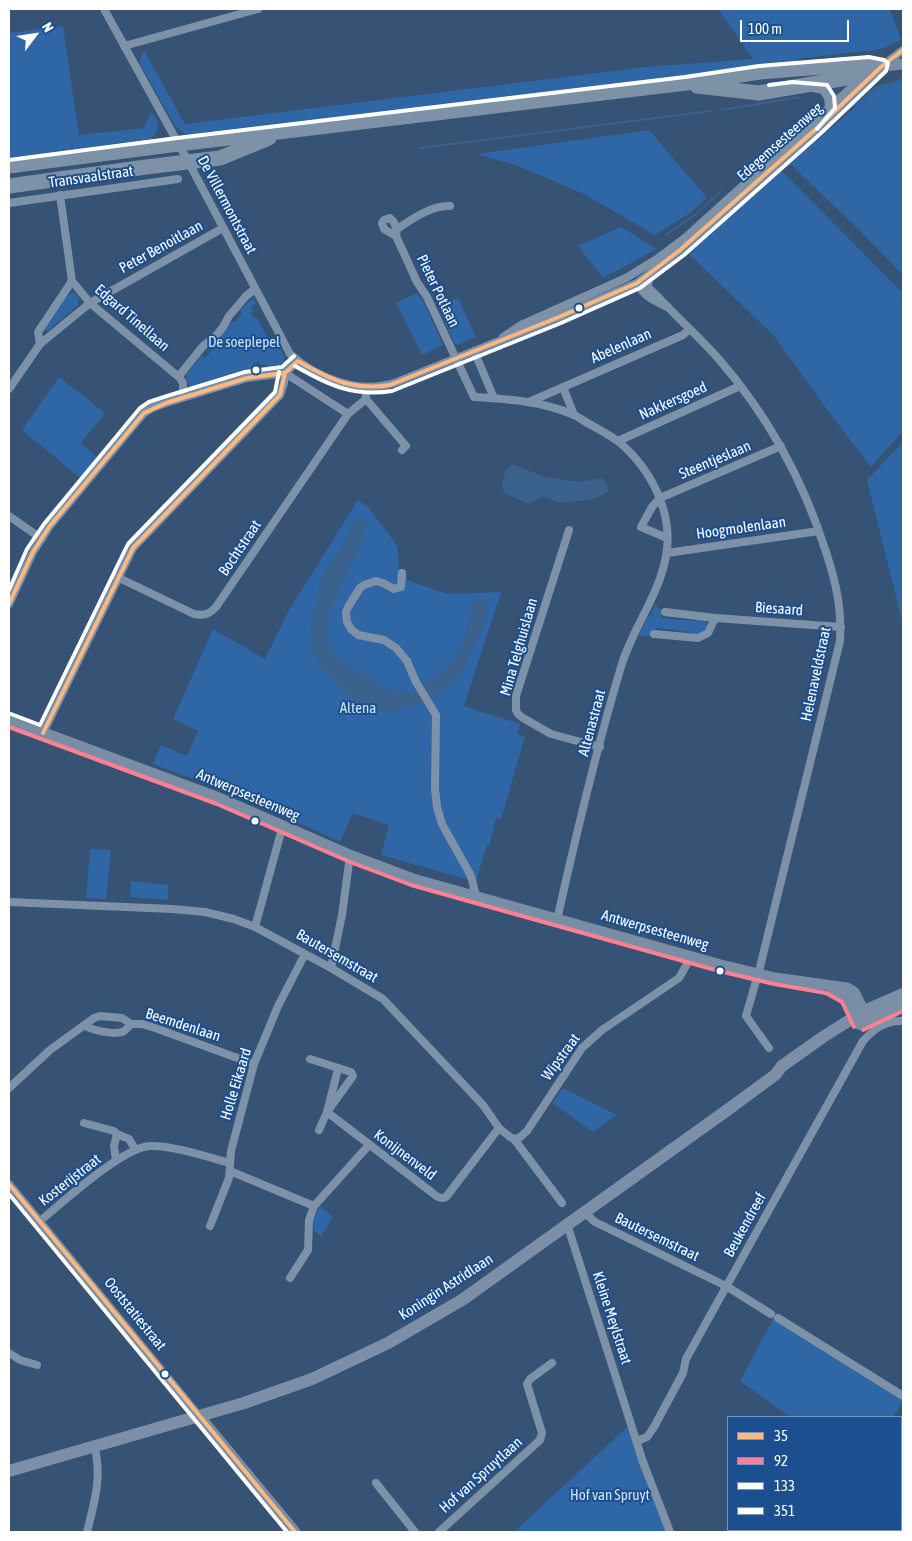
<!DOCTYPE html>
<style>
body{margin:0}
#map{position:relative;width:912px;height:1541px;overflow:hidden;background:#365274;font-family:"Asap Condensed",sans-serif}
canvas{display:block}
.frame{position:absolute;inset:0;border:10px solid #fff;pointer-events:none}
.legend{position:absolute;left:727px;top:1416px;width:175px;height:115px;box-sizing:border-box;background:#1b4f8f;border:1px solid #7695bc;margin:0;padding:6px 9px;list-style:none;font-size:15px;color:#fff}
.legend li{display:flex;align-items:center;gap:10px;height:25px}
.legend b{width:25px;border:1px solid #7695bc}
.north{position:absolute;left:10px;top:10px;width:50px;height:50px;-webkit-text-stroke:4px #1b4f8f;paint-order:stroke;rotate:59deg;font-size:14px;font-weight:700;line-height:20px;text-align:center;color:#fff}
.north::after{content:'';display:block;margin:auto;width:18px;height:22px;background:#fff;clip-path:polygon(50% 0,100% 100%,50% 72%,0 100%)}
.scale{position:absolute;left:740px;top:20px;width:109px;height:22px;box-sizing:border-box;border:2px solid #fff;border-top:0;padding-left:6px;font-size:15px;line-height:18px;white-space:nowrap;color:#fff;-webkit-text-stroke:4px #1b4f8f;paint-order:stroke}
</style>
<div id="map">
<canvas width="912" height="1541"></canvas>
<div class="frame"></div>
<ul class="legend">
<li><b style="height:6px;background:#ffb880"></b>35</li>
<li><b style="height:6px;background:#ff8090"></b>92</li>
<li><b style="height:6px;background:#fff"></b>133</li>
<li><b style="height:6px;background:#fff"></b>351</li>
</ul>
<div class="north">N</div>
<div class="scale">100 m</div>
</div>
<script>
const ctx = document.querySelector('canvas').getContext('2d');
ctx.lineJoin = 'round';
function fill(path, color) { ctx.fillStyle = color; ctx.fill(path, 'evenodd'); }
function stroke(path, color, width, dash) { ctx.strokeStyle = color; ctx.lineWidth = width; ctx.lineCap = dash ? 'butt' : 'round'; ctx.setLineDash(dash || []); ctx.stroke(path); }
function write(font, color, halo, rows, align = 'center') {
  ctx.font = font + ' "Asap Condensed",sans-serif'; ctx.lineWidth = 4; ctx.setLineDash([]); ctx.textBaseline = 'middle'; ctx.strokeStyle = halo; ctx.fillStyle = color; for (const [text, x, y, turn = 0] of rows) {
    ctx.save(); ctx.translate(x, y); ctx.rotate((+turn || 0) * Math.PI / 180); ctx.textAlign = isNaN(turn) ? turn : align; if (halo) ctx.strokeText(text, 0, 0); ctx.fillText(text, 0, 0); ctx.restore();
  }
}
const green = new Path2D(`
 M718,9H890L901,40L882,49L796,59L798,63L697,73L685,77L187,136L175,126L139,62L144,50L185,124L645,67L753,59Z
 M63,26L79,135L144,128L151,112C161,120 160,131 151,139L9,158V33Z
 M903,81V275L852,223L790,164L876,89L887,85Z
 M649,130L707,198L690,213L655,235L582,193L516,165L477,154Z
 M781,170L903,293V431L871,467L831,415L774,336L689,254Z
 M621,227L657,249L603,278L578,246Z
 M73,292L79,297L78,305L49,330H44L66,297Z
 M417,293L423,301L443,345L422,355L396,303Z
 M253,298L256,304L251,307L253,311L251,313L254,318L256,317L272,345L277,343L285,357L283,363L268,369L266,364L260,365L259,362L253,363L254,372L244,375L242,370L198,384L199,389L194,390L190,389L186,375L202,355L205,358L213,349L211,347L233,321L235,322L242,313L240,310Z
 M458,298L476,337L458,345L454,343L438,306Z
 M59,377L105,413L81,443L100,460L83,480L22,430Z
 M903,442V625L867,480Z
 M358,500L369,508L396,544L398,550L399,570H406L407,580L447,594L501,592L464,706L520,724L517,734L525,736L501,819L496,818L489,846L487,845L476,882L381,855L389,825L353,813L340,842L240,796L153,764L161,745L187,756L198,731L173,719L213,629L265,659L289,610Z
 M655,604L662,611L661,616L663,618L696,621L699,618L706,620L707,626L701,634L693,635L690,632L657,628L654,631L653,637L639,635L649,615H651Z
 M90,849L111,850L106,899L86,898Z
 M131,881L168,885V900L130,897Z
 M563,1088L617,1115L593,1132L552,1103Z
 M320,1206L333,1217L321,1236L314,1231L313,1220Z
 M774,1317L903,1401L893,1417H790L740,1381Z
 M627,1427L653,1500L667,1532H514Z`);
const water = new Path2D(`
 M513,464L545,477L579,482L602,478L607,485L608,491C597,501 573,502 558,502C553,501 548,498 543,497L529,504L506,494L502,488V483L506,470Z
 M361,518L367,524C364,534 361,546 356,556C343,582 326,607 328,638C329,654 344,662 357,670C371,680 391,693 409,693C417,693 421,686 428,682C437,674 449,666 456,656C466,641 468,618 474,602L479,599H484L487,604V620L461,673L454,682L428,700L399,711L379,712L362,706L350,697L322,669L311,648L310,638L315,606L324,572L346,540L351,525L355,521Z`);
const stream = new Path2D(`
 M722,110L800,97
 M420,148L711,111
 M786,163L847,108L857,104L875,88L903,79
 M666,235L696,214L721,191
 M687,253L778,170
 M545,319L618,287`);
const street = new Path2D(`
 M104,9L189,163L290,354C318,379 360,395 397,382L559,317L637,283L680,250L816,129L882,66L903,50
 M124,46L258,9
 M813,88L823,90L828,98L829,106
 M60,195L72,281L90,303L180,378L183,383V397
 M9,203L178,179
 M450,206C432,205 412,219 397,229L396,236L417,282L427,297L474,397C508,399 542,401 574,415C580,418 587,423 593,426C602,431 611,436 619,442C651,469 674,513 666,556C659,596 632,629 621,667C596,750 576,835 557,920
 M396,236L384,229L382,223L384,220L390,218L393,221L397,229
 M649,274L648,287C652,292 657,295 661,300C679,319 699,337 717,357C767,414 803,479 826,552C836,583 842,608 840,641L760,967L746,1016L769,1048
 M637,283C644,296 652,300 665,306
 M503,337L521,325L626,278L657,259L686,237L863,77
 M40,344L38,332L72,281
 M474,351L494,398
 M285,373L348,414L366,399
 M179,376L203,346L215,337L223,327L229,316L246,296L255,289
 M563,387L574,415
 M9,389L40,344L90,303L223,228
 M366,396V399L406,446L402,450
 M529,402L683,335L690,329
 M618,441L740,386
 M9,516L42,539
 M569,530L516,696V710L518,714L523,718L551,734L600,747
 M667,538L641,527L652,507L660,498L781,446
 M667,553L819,531
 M402,573L401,587L394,589L383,583L376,581L364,585L360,588L348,607L346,612L347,622L351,629L358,635L384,640L396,648L407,661L416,682L436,715L435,789L437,807L442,824L471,876L476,896
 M117,577L194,614C205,616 209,614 216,607L348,414
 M9,604L33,552L49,527L144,413L152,408L166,403L247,378L285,373L298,361
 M665,612L715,618L841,627
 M654,634L698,638L708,633L715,618
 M43,733L133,548L280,395L284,383L285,373
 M9,902L172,909L205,912L234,919L255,927L331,968L383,999L483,1105L499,1128L510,1137L514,1139L562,1203
 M255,927L281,832
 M331,968L342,915L349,863
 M85,1026C93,1030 113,1035 122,1032C126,1031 129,1026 131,1024
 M310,1059L351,1072L353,1076L327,1112
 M9,1088L50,1050L94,1018L100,1016L122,1018L131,1024H142L155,1028L254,1064
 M327,1112L430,1191C435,1195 439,1200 446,1197L499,1128
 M84,1123L114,1131L117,1134
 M319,1130L327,1112L338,1069
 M514,1139L519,1138L527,1131L582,1048L602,1030L679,978L687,964L688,956
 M116,1160L114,1146L117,1134L129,1139L135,1149
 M230,1171L314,1206L369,1145
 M9,1184L200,1417
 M584,1212L595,1222L726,1286L771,1314
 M40,1221C63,1202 123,1147 150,1146C171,1145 208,1157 230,1163
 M567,1224L643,1462L670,1532
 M210,1226L229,1178L231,1151L254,1064L278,1006L305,954
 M290,1278L308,1250L309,1220L314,1206
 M778,1318L903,1396
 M9,1353L20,1360L37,1365
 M637,1441L647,1437L654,1427L683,1373L686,1359L721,1296L863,1041C874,1029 885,1020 903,1021
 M376,1483L415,1532
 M87,1532C94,1504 103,1475 94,1446
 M439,1532L540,1440L542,1433L527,1384L530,1379L552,1363`);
const secondary = new Path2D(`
 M882,66L903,64
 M9,720L219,798L352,856L413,879L721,965L775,978L847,988L854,992L867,1018
 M832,989L847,997L860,1023
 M200,1417L295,1532`);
const primary = new Path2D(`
 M860,1024L903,1004
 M9,1471L244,1403L312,1379L388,1343L462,1300L726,1111L775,1075L782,1066L823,1037L864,1011L903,994`);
const highway = new Path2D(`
 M697,86L759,93L847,78L878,68
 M9,166L178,144L686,83L760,72L869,63L882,66
 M9,186L146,167L220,158L269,138`);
const bus1 = new Path2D(`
 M298,361C329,379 353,391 390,385L559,317L637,283L680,250L816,129L882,66L903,50
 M9,604L33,552L49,527L144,413L166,403L247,378L285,373L298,361
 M43,733L133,548L280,395L285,373
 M9,1184L295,1532`);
const bus2 = new Path2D(`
 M9,727L217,804L350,862L411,885L719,971L774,984L826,993L842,1002L854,1027
 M863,1030L903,1011`);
const bus3 = new Path2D(`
 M769,85L793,82L827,85L834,96L835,108L817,129
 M9,160L177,138L685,77L759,66L869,57L884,60L888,63L886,71L820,134L684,255L640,288L561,323L392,391C353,397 328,385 295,366
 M9,590L27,549L44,524L140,408L149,402L164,397L245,372L282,367L294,356
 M11,714L40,725L128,544L275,392L279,372`);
const bus4 = new Path2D(`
 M9,1194L287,1532`);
const markers = [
 [579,308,4.5,"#fff"],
 [256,370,4.5,"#fff"],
 [255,821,4.5,"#fff"],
 [720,971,4.5,"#fff"],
 [165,1374,4.5,"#fff"]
];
const streetNames = [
 ["Edegemsesteenweg",780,142,-42],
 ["Transvaalstraat",91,177,-8],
 ["De Villermontstraat",227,205,62],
 ["Peter Benoitlaan",161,247,-29],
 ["Pieter Potlaan",438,291,64],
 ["Edgard Tinellaan",132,318,41],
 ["Abelenlaan",621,346,-24],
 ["Nakkersgoed",673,401,-24],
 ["Steentjeslaan",715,460,-23],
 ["Hoogmolenlaan",741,528,-8],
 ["Bochtstraat",240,548,-56],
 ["Biesaard",779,609,4],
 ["Mina Telghuislaan",519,647,-74],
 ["Helenaveldstraat",816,674,-78],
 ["Altenastraat",592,723,-75],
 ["Antwerpsesteenweg",248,795,23],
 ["Antwerpsesteenweg",655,930,16],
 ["Bautersemstraat",337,956,30],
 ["Beemdenlaan",183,1025,18],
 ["Wipstraat",561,1057,-54],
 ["Holle Eikaard",236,1084,-73],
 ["Konijnenveld",405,1155,37],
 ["Kosterijstraat",70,1180,-38],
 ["Beukendreef",745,1225,-61],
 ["Bautersemstraat",657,1237,26],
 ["Koningin Astridlaan",446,1287,-33],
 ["Ooststatiestraat",135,1314,51],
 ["Kleine Meylstraat",612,1318,72],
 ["Hof van Spruytlaan",481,1475,-42]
];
const parkNames = [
 ["De soeplepel",244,342],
 ["Altena",358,708],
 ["Hof van Spruyt",610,1495]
];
fill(green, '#2f66a5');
fill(water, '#3b618d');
stroke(stream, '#3b618d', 2);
stroke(street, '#7d92a8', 8);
stroke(secondary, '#798da4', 11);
stroke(primary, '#7d8ea7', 12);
stroke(highway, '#7e92a7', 15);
stroke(bus1, '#ffb880', 4);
stroke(bus2, '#ff8090', 4);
stroke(bus3, '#fff', 4);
stroke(bus4, '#fff', 4);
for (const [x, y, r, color] of markers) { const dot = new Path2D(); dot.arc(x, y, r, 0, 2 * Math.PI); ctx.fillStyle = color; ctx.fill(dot); stroke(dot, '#1b4f8f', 2); }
write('15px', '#fff', '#1b4f8f', streetNames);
write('15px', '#cfe3fa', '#1b4f8f', parkNames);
</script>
